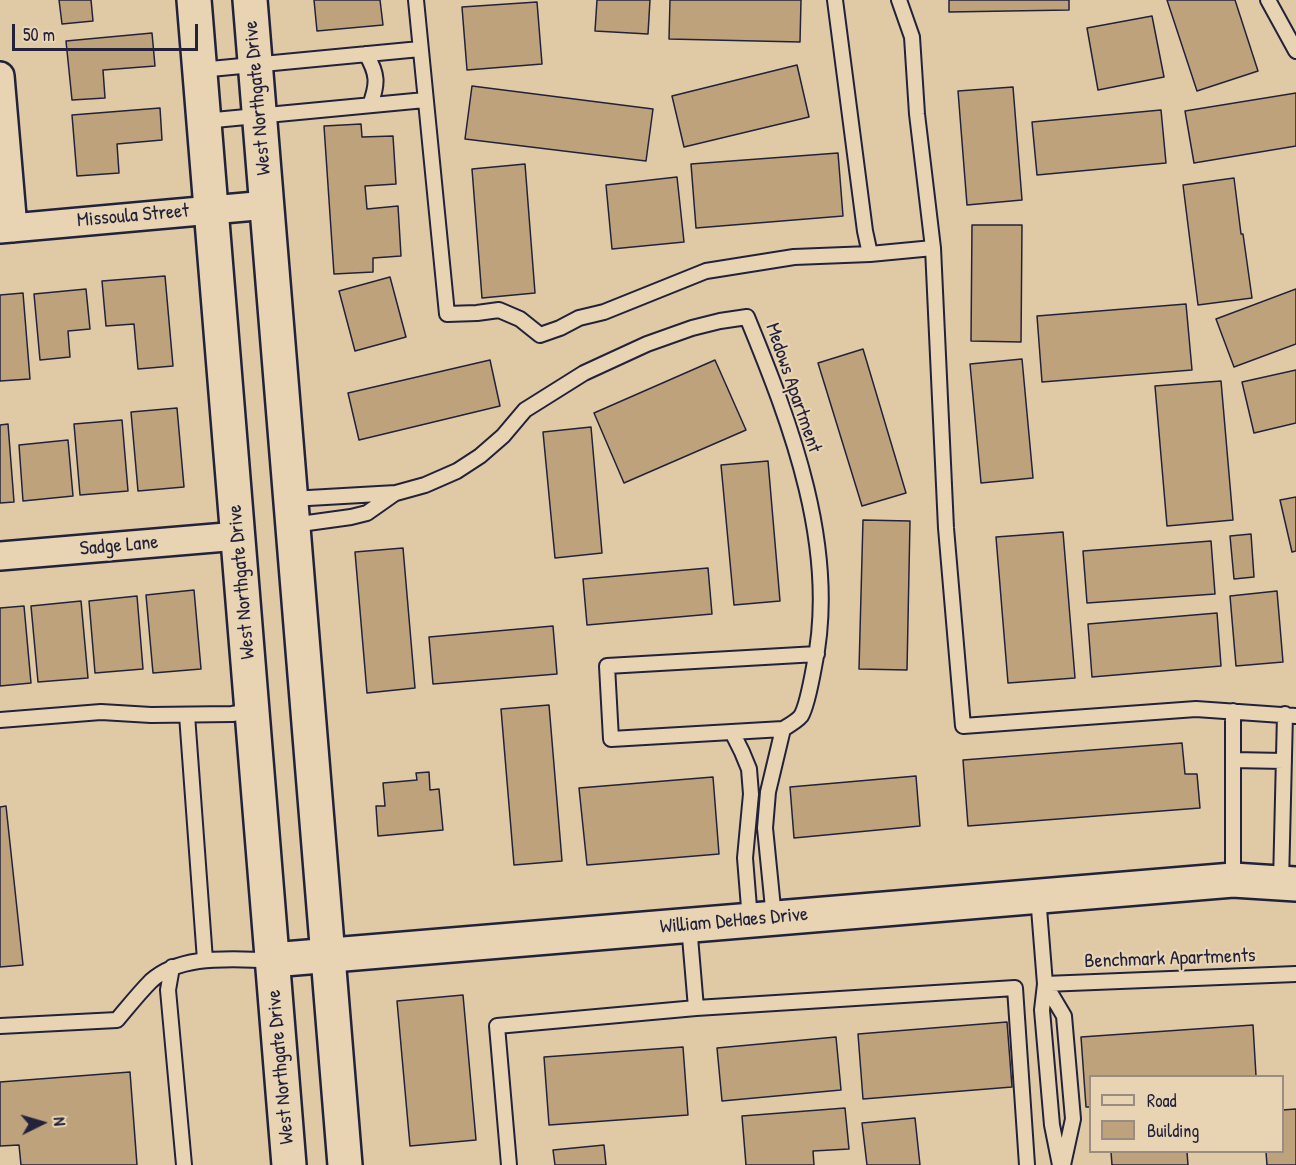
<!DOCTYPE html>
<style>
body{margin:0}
#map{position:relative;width:1296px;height:1165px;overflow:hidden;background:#e0c9a5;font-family:"Patrick Hand",sans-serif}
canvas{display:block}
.legend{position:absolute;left:1089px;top:1075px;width:195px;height:78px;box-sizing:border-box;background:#e8d4b3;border:2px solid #998d83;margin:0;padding:8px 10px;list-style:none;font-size:18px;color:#22223b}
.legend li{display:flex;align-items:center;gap:12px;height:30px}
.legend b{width:30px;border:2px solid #998d83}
.north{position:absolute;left:12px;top:1093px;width:60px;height:60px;-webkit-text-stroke:4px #e8d4b3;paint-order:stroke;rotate:85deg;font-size:16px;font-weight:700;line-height:24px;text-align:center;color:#22223b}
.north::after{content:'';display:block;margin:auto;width:21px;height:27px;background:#22223b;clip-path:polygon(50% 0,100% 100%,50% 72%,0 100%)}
.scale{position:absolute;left:12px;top:24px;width:186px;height:27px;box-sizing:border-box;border:3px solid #22223b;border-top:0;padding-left:8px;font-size:18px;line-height:21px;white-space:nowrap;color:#22223b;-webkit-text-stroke:4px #e8d4b3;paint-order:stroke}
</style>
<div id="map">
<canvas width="1296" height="1165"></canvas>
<ul class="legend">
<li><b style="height:8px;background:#e8d4b3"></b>Road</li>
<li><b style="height:16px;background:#bea27c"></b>Building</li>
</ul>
<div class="north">N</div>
<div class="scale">50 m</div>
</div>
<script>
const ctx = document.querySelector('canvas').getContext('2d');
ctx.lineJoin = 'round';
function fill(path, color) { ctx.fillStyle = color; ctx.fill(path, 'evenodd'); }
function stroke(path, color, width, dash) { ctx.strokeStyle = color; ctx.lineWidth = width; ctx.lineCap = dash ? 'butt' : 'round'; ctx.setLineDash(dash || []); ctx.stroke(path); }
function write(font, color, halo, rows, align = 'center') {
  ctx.font = font + ' "Patrick Hand",sans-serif'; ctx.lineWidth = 4.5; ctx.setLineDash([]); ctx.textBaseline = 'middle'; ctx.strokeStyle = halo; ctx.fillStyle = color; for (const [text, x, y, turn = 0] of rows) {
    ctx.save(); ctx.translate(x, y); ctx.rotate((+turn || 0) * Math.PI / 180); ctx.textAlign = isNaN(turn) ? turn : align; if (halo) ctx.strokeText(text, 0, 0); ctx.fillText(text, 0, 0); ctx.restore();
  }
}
const building = new Path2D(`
 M59,0H91L93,21L62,24Z
 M314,0H380L383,25L317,31Z
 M597,0H650L648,34L595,31Z
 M670,0H801L800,42L669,39Z
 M949,0H1069V10L949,12Z
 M1167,0H1235L1258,71L1197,91Z
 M537,2L542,64L467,70L462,7Z
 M1152,16L1164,77L1098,90L1087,28Z
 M152,33L155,66L103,70L105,98L72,100L66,41Z
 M797,65L809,117L684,147L672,96Z
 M472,86L653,109L646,161L465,139Z
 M1013,87L1022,200L967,205L958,91Z
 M1296,93V146L1194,163L1185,111Z
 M160,108L162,140L117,144L119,173L77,176L72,115Z
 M1161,110L1166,163L1037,175L1032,122Z
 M361,124L362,137L393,136L396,184L365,186L367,209L398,206L401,256L373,258V272L334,274L324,126Z
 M838,153L843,216L696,228L691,164Z
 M525,164L535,293L482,298L472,169Z
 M677,177L684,242L612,249L606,185Z
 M1234,178L1241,234H1243L1252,298L1198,305L1183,185Z
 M972,225H1022L1021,342L971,341Z
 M165,276L173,366L138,369L134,324L106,326L102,281Z
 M390,277L406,337L355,351L339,291Z
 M86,289L90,329L68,331L70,357L40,360L34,294Z
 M1296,289V344L1234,367L1216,319Z
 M23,293L30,379L0,381V295Z
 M1186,304L1192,370L1042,382L1037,316Z
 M863,349L906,493L862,506L818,363Z
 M1022,359L1033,478L981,483L970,364Z
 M490,360L500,406L359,440L348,393Z
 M715,360L746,430L624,483L594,413Z
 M1296,370V423L1254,433L1242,382Z
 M1221,381L1233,520L1167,526L1155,386Z
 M177,408L184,487L138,491L131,412Z
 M122,420L128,491L80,495L74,424Z
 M8,424L14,502L0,503V425Z
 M591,427L602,553L555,558L543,432Z
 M68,440L73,496L23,501L19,445Z
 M768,461L780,601L734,605L721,465Z
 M1296,497V551L1292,552L1280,500Z
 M863,520L910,521L907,670L859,669Z
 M1063,532L1075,678L1008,683L996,537Z
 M1251,534L1254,577L1234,579L1230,536Z
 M1211,541L1215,594L1087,603L1083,551Z
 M403,548L415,688L367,693L355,552Z
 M708,568L712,614L587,625L583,579Z
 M194,590L201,669L153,673L146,595Z
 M1277,591L1283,662L1236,666L1230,596Z
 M137,596L143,669L95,673L89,601Z
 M81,601L88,678L38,682L31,606Z
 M24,606L31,683L0,686V608Z
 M1217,613L1221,666L1092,677L1088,624Z
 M553,626L557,674L433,684L429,637Z
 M549,705L562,861L514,865L501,709Z
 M1182,743L1185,774H1197L1200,808L968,826L963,760Z
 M429,772L430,790L439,789L443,830L378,836L376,806H385L383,783L417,780L416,773Z
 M916,776L920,826L794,838L790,787Z
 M713,777L719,854L587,865L579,788Z
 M6,806L23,965L0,967V807Z
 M463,995L476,1140L410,1146L397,1001Z
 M1007,1022L1012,1087L863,1099L858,1034Z
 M1253,1025L1256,1076H1090V1107H1086L1081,1037Z
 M836,1037L841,1090L722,1101L717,1048Z
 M683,1047L688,1115L549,1125L544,1057Z
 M130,1072L137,1165H21L19,1145L0,1146V1082Z
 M845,1108L849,1149L813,1151L814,1165H746L742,1116Z
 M1296,1109V1165H1267L1266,1152H1282V1110Z
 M915,1118L920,1165H867L862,1123Z
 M604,1145L606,1165H555L553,1150Z
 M1111,1152H1187L1188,1165H1112Z`);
const service = new Path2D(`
 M416,0L447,314L477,313L499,310L520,319L540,335L560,328L579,318L604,312L706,271L794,257L870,254L865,231L835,0
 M899,0L912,37L917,114L933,248L946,528L963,726L1196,709L1296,716
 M1268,0L1296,51
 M366,54C378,74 378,84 370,105
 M200,70L420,49
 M204,121L425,100
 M870,254L933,248
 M291,499L396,493L425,485L457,471L480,456L503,436L525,410L584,373L647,344L692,328L720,321L747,317C791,424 839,549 814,667C812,678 806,708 801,716C797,721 788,726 783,729L611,739L607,666L817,654
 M293,525L351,517L367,513L394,494
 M187,715L205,960
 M0,720L101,712L151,715L232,714L252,711
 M732,732L742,752L749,769L751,794L745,858L750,920
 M1233,760L1284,761
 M1233,880V711
 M1281,883L1285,714
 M1038,896L1045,984L1042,1010L1052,1125L1060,1165
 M774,918L765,828L768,792L783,729
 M689,925L696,1008
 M172,967L168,990L184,1165
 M1045,984L1296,974
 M1045,984L1064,1016L1073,1119L1063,1165
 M0,1026L117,1020C128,1007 139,993 151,981C182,953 234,960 272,960
 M509,1165L497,1026L696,1008L1015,988L1027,1165`);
const minor = new Path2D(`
 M0,76L13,228
 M0,229L267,205
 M0,556L238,536`);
const tertiary = new Path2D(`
 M272,960L1233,880L1296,884`);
const secondary = new Path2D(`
 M194,0L289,1165
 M250,0L345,1165`);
const streetNames = [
 ["West Northgate Drive",258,98,-95],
 ["Missoula Street",133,216,-5],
 ["Medows Apartment",793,388,71],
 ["Sadge Lane",119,546,-5],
 ["West Northgate Drive",242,582,-95],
 ["William DeHaes Drive",734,921,-5],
 ["Benchmark Apartments",1170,959,-2],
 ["West Northgate Drive",281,1067,-95]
];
fill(building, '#bea27c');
stroke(building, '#22223b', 1.5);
stroke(service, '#22223b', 18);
stroke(minor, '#22223b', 32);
stroke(tertiary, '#22223b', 38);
stroke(secondary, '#22223b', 38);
stroke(service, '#e8d4b3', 14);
stroke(minor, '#e8d4b3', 27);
stroke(tertiary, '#e8d4b3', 33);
stroke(secondary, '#e8d4b3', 33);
write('20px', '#22223b', '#e8d4b3', streetNames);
</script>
